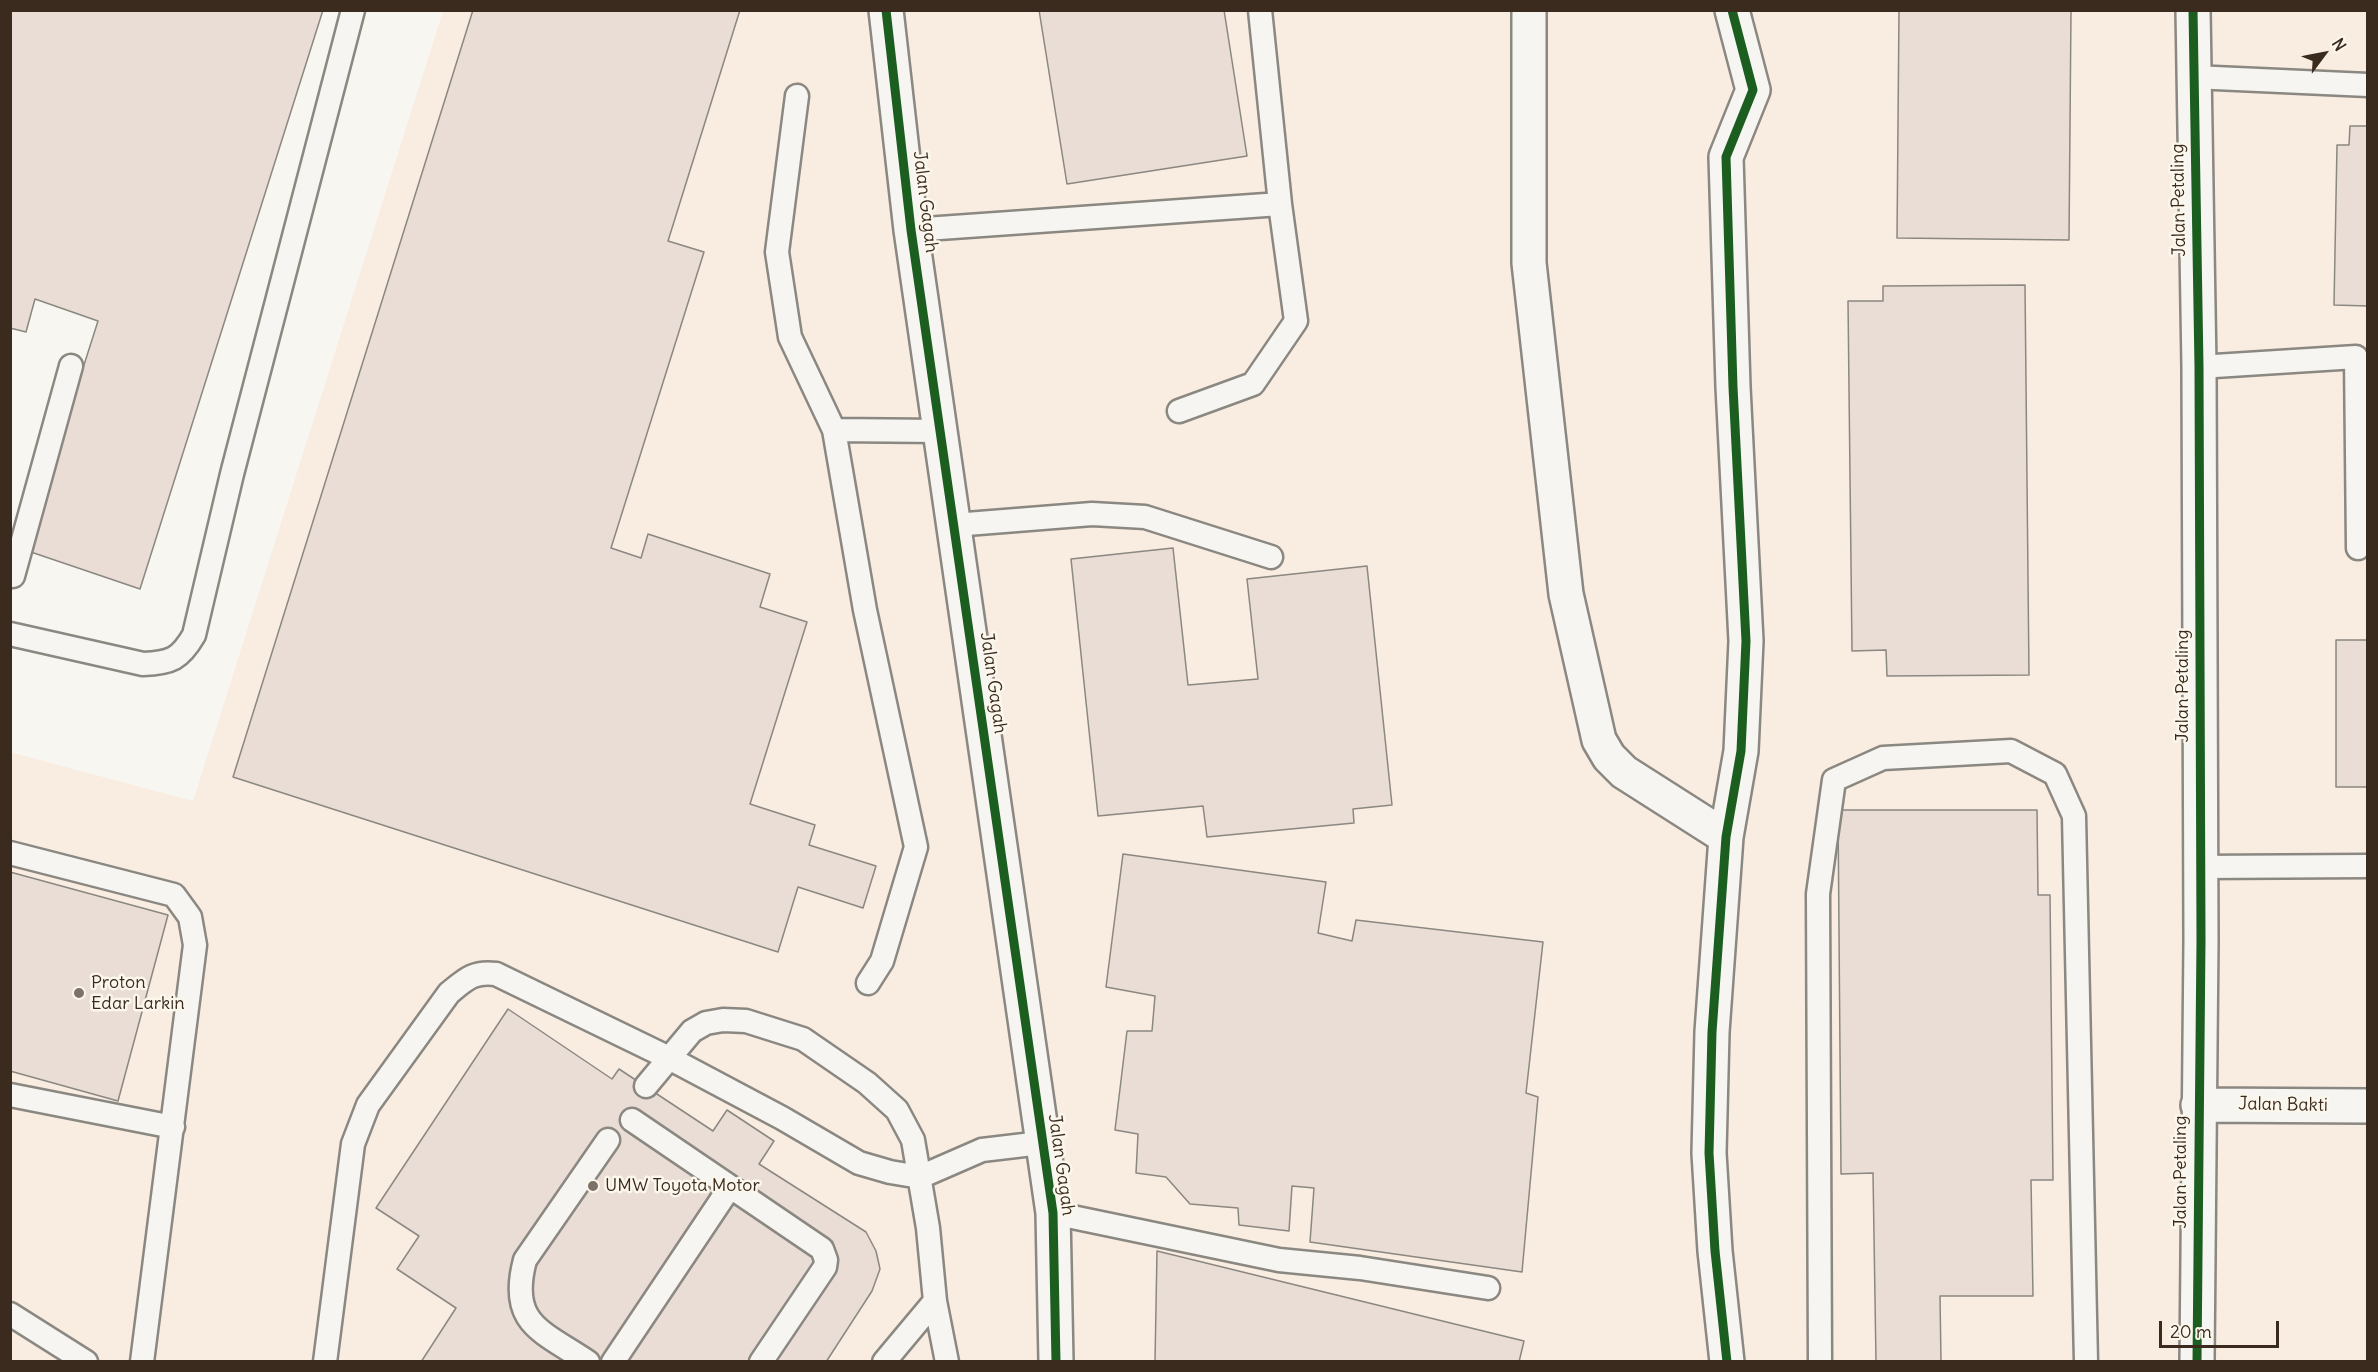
<!DOCTYPE html>
<style>
body{margin:0}
#map{position:relative;width:2378px;height:1372px;overflow:hidden;background:#f8f6f0;font-family:Delius,sans-serif}
canvas{display:block}
.frame{position:absolute;inset:0;border:12px solid #3b2a1e;pointer-events:none}
.north{position:absolute;left:2294px;top:24px;width:60px;height:60px;-webkit-text-stroke:4px #fbf7ec;paint-order:stroke;rotate:58deg;font-size:16px;font-weight:700;line-height:24px;text-align:center;color:#3b2a1e}
.north::after{content:'';display:block;margin:auto;width:21px;height:27px;background:#3b2a1e;clip-path:polygon(50% 0,100% 100%,50% 72%,0 100%)}
.scale{position:absolute;left:2159px;top:1321px;width:120px;height:27px;box-sizing:border-box;border:3px solid #3b2a1e;border-top:0;padding-left:8px;font-size:18px;line-height:21px;white-space:nowrap;color:#3b2a1e;-webkit-text-stroke:4px #fbf7ec;paint-order:stroke}
</style>
<div id="map">
<canvas width="2378" height="1372"></canvas>
<div class="frame"></div>
<div class="north">N</div>
<div class="scale">20 m</div>
</div>
<script>
const ctx = document.querySelector('canvas').getContext('2d');
ctx.lineJoin = 'round';
function fill(path, color) { ctx.fillStyle = color; ctx.fill(path, 'evenodd'); }
function stroke(path, color, width, dash) { ctx.strokeStyle = color; ctx.lineWidth = width; ctx.lineCap = dash ? 'butt' : 'round'; ctx.setLineDash(dash || []); ctx.stroke(path); }
function write(font, color, halo, rows, align = 'center') {
  ctx.font = font + ' Delius,sans-serif'; ctx.lineWidth = 5; ctx.setLineDash([]); ctx.textBaseline = 'middle'; ctx.strokeStyle = halo; ctx.fillStyle = color; for (const [text, x, y, turn = 0] of rows) {
    ctx.save(); ctx.translate(x, y); ctx.rotate((+turn || 0) * Math.PI / 180); ctx.textAlign = isNaN(turn) ? turn : align; if (halo) ctx.strokeText(text, 0, 0); ctx.fillText(text, 0, 0); ctx.restore();
  }
}
const built = new Path2D(`
 M443,11H2367V1361H11L10,752L193,801Z`);
const building = new Path2D(`
 M10,10H323L140,589L25,550L98,321L35,299L26,332L10,328Z
 M473,10H740L668,241L704,252L611,548L641,558L648,534L770,574L760,607L807,622L750,804L815,825L809,845L876,866L863,908L798,887L778,952L233,777Z
 M1039,10H1224L1247,156L1067,184Z
 M1899,10H2071L2069,240L1897,238Z
 M2350,126H2368V306L2334,305L2337,145H2349Z
 M2025,285L2029,675L1887,676L1886,650L1852,651L1848,301H1883V286Z
 M1173,548L1188,685L1258,679L1247,579L1367,566L1392,805L1353,809L1354,823L1207,837L1203,806L1098,816L1071,559Z
 M2336,640H2368V787H2336Z
 M1838,810H2037L2038,895H2050L2053,1180H2031L2033,1296H1940L1941,1362H1876L1873,1173L1841,1174Z
 M1123,854L1326,882L1318,933L1352,941L1356,920L1543,942L1526,1093L1538,1097L1522,1272L1310,1242L1314,1188L1292,1186L1289,1231L1239,1225L1238,1208L1190,1204L1166,1177L1136,1173L1138,1134L1115,1130L1127,1031H1152L1155,996L1106,987Z
 M10,872L168,915L118,1101L10,1071Z
 M508,1009L612,1079L619,1069L713,1131L727,1110L774,1141L759,1164L866,1232L876,1251L880,1269L872,1291L826,1362H421L456,1308L397,1269L419,1236L376,1208Z
 M1157,1251L1524,1341L1519,1362H1155Z`);
const lane = new Path2D(`
 M1260,10L1280,204
 M2193,77L2368,85
 M797,96L777,252L790,337L834,430L940,431
 M911,230L1280,204L1296,321L1253,384L1179,411
 M2199,367L2356,357L2358,548
 M834,430L865,610L916,847L882,961L868,983
 M954,525L1092,514L1145,517L1271,557
 M13,576L71,366
 M10,634L143,664C171,663 180,659 194,635L232,474L353,10
 M10,853L174,895L190,917L195,945L142,1362
 M2200,867L2368,866
 M646,1086L692,1031L706,1023L723,1020L746,1021L803,1039L867,1083L897,1110L913,1140L928,1228L935,1301L947,1362
 M10,1095L173,1127
 M632,1120L822,1249L826,1260L825,1267L761,1362
 M1053,1213L1279,1260L1360,1268L1488,1288
 M10,1314L86,1362
 M325,1362L353,1144L368,1105L449,993C466,979 474,971 496,974L669,1058L782,1118L859,1163L890,1172L920,1177L982,1150L1041,1143
 M588,1362C542,1331 508,1324 525,1260L608,1140
 M613,1362L730,1187
 M884,1362L935,1301
 M1820,1362L1818,894L1834,780L1883,758L2011,751L2055,774L2074,816L2086,1362`);
const street = new Path2D(`
 M886,10L911,230L1053,1213L1056,1362
 M1529,10V263L1566,594L1599,740L1609,757L1624,772L1726,837
 M2193,10L2199,367L2201,940L2197,1362
 M2198,1105L2368,1106
 M1727,1362L1715,1251L1709,1153L1712,1032L1726,837L1741,751L1746,641L1733,387L1726,157L1753,90L1732,10`);
const cycleway = new Path2D(`
 M886,10L911,230L1053,1213L1056,1362
 M2193,10L2199,367L2201,940L2197,1362
 M1727,1362L1715,1251L1709,1153L1712,1032L1726,837L1741,751L1746,641L1733,387L1726,157L1753,90L1732,10`);
const markers = [
 [79,993,6,"#7d7168"],
 [593,1186,6,"#7d7168"]
];
const streetNames = [
 ["Jalan Petaling",2179,200,-91],
 ["Jalan Gagah",925,202,83],
 ["Jalan Gagah",993,683,82],
 ["Jalan Petaling",2183,686,-90],
 ["Jalan Bakti",2283,1105,1],
 ["Jalan Gagah",1061,1165,82],
 ["Jalan Petaling",2181,1172,-90]
];
const poiNames = [
 ["Proton",91,983],
 ["Edar Larkin",91,1004],
 ["UMW Toyota Motor",605,1186]
];
fill(built, '#f9ede2');
fill(building, '#e9ddd6');
stroke(building, '#8b8781', 1.5);
stroke(lane, '#8b8781', 27);
stroke(street, '#8b8781', 38);
stroke(lane, '#f6f5f1', 22);
stroke(street, '#f6f5f1', 33);
stroke(cycleway, '#1b5e20', 9);
for (const [x, y, r, color] of markers) { const dot = new Path2D(); dot.arc(x, y, r, 0, 2 * Math.PI); ctx.fillStyle = color; ctx.fill(dot); stroke(dot, '#fbf7ec', 2); }
write('18px', '#3b2a1e', '#fbf7ec', streetNames);
write('18px', '#3b2a1e', '#fbf7ec', poiNames, 'left');
</script>
